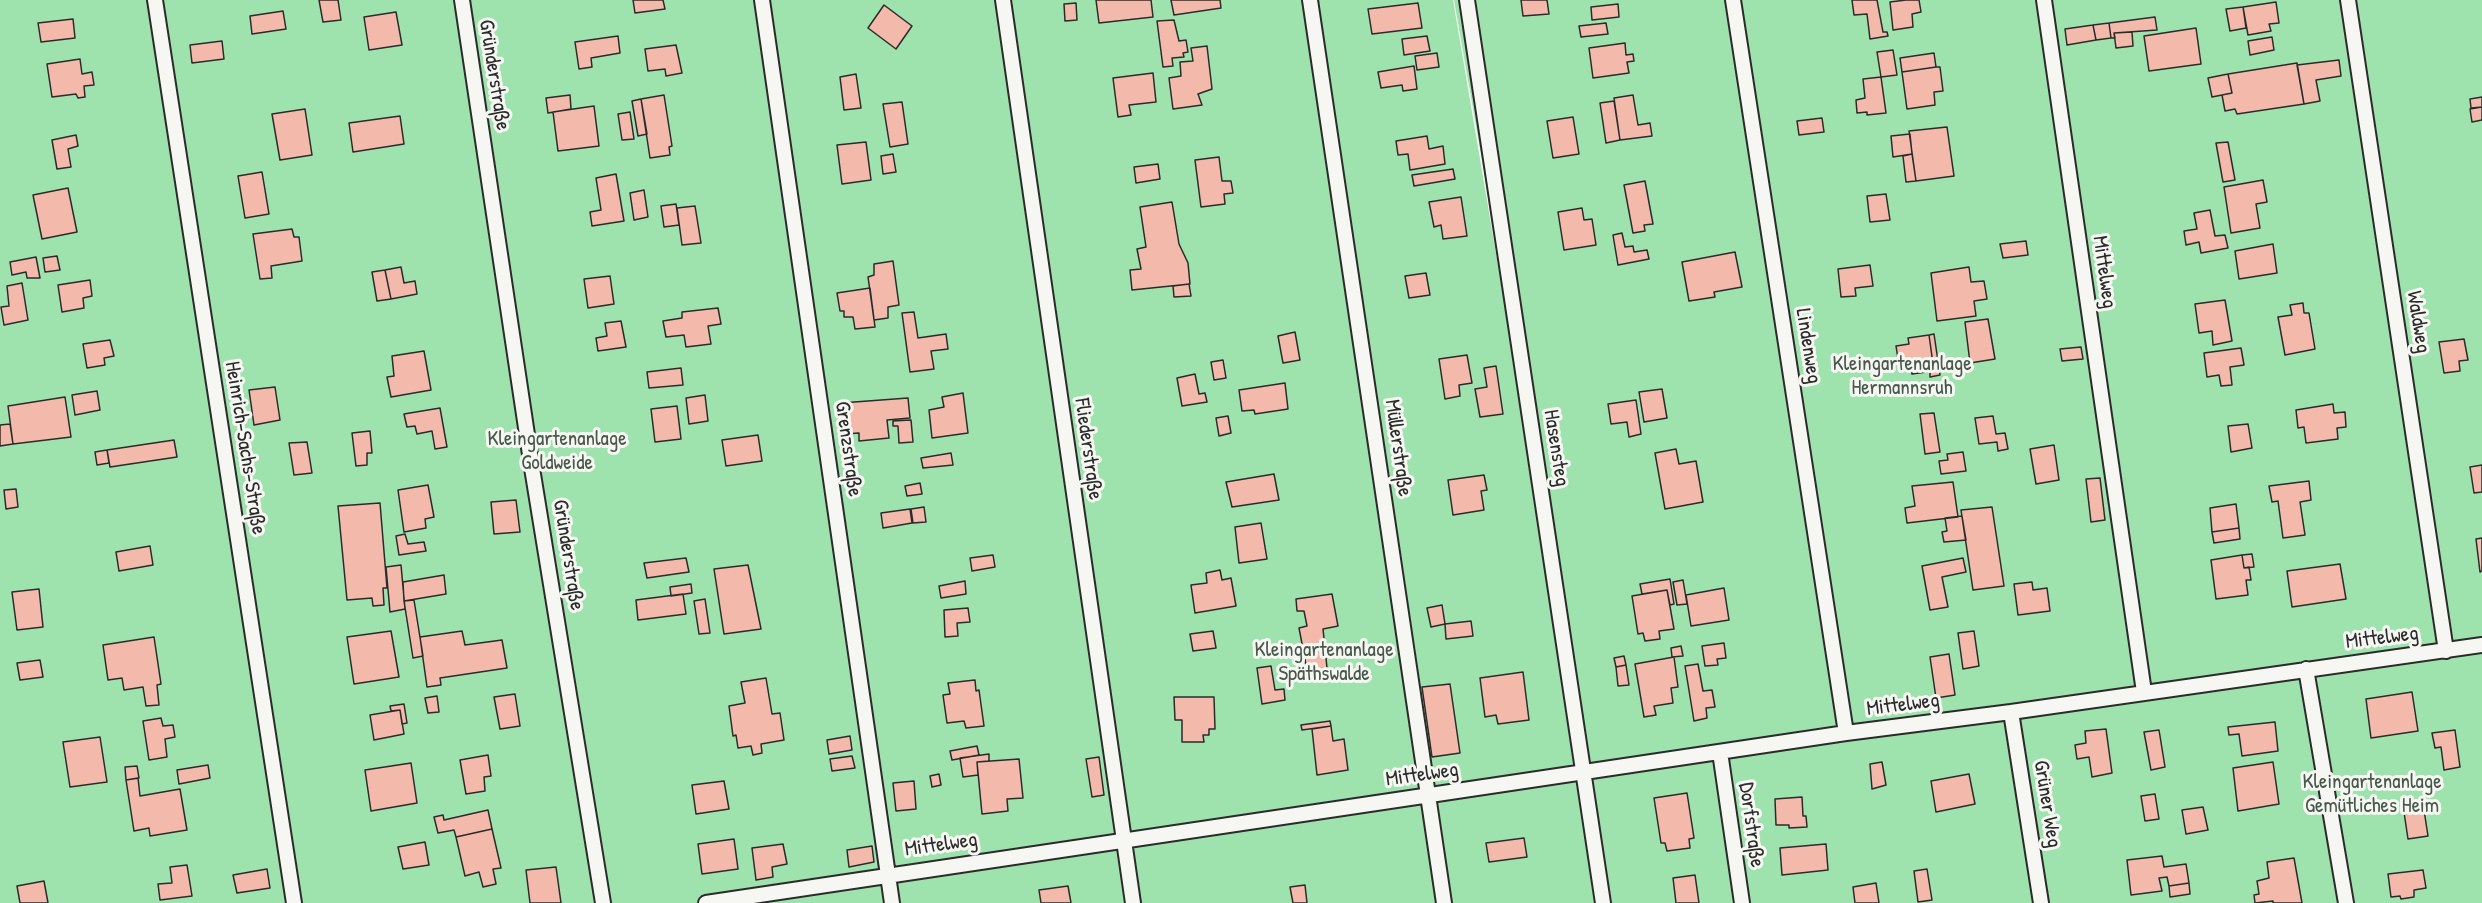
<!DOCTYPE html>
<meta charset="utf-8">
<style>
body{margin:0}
canvas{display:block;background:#f6f6f2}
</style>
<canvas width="2482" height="903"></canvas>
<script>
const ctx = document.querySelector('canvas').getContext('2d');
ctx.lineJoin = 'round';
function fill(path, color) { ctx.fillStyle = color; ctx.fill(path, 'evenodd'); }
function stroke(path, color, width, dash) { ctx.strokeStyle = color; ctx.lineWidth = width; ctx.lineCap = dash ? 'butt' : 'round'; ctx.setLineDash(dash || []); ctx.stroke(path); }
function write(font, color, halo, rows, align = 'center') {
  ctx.font = font + ' "Patrick Hand",sans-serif'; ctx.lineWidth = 6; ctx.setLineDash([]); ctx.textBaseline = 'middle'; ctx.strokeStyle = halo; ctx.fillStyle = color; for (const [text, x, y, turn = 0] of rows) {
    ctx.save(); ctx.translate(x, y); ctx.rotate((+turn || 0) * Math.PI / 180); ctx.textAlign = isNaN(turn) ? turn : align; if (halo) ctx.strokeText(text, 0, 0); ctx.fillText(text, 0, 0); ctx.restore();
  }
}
const green = new Path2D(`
 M0,0H1453L1606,903H0Z
 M1454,0H2482V903H1612Z`);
const building = new Path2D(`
 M319,0H338L341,20L323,22Z
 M633,0H663L665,9L635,13Z
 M1096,0H1151L1153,17L1099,23Z
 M1171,0H1220L1221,8L1174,15Z
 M1521,0H1547L1549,14L1523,16Z
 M1852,0H1877L1883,32H1887L1888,36L1870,39L1867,14L1854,15Z
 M1906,0H1919L1921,12L1912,14L1913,27L1893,30L1890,2Z
 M2276,2L2279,23L2269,24L2271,31L2248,35L2243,7Z
 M1076,3L1077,20L1065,21L1064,4Z
 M1418,3L1422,28L1372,34L1368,9Z
 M1618,4L1619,17L1592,20L1591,7Z
 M884,5L912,26L896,49L868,28Z
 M2243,7L2246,28L2230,31L2226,9Z
 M283,11L286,29L252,34L250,16Z
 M396,12L402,45L369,50L364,17Z
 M2155,17L2157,30L2114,33L2115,38H2111L2109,23Z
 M73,19L75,38L41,42L38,23Z
 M1174,20L1179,41L1186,40L1188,52L1183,53L1184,57L1172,58L1173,66L1163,67L1157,21Z
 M1606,23L1608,34L1581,37L1579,26Z
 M2109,23L2111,38L2096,40L2093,25Z
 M2093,25L2096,40L2067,45L2065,29Z
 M2196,28L2201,64L2149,71L2144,36Z
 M2132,32L2133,46L2116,48L2114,33Z
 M618,36L620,53L591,58L592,67L579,69L575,42Z
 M1427,36L1430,51L1404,55L1402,39Z
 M2272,37L2274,50L2250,55L2248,41Z
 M222,41L224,59L192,63L190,45Z
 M1625,43L1626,55L1633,54L1634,61L1627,62L1629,73L1593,78L1589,48Z
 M676,45L682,73L666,76L665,69L648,71L645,49Z
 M1207,46L1212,89L1198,94L1202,105L1173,109L1169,78L1181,76L1180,62L1193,61L1191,48Z
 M1893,50L1897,75L1881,77L1877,52Z
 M1437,53L1439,67L1417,70L1415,56Z
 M1934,53L1936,67L1902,72L1900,58Z
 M80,59L82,74L92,72L94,85L84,86L85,97L78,98L76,94L52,97L47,64Z
 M2339,60L2341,76L2316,80L2320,101L2304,104L2297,65Z
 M2297,63L2304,104L2237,114L2235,109L2225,111L2222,95L2232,93L2228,74Z
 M1414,66L1417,89L1403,91L1402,85L1381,88L1378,72Z
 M1936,67H1940L1943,91L1934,92L1935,105L1907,109L1902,72Z
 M1153,73L1156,102L1129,105L1131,115L1118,117L1113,78Z
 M856,74L861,108L844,110L840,77Z
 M2228,74L2232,93L2212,97L2208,78Z
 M1881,77L1886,113L1867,115V112L1857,113L1856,100L1865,98L1863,79Z
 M570,95L571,109L548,113L546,98Z
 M664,95L672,146L669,147L670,155L650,158L641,99Z
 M1633,95L1638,125L1650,123L1652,136L1620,140L1614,98Z
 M2482,97V107L2471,108L2470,99Z
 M641,99L647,134L638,136L632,101Z
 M1614,101L1620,140L1606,143L1600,103Z
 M902,102L908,144L890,147L883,104Z
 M594,106L599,146L558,151L553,112Z
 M2482,107V120L2472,122L2470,109Z
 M305,109L312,155L280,160L272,114Z
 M630,112L634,139L622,140L618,114Z
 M400,116L404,144L353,152L349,123Z
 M1573,117L1579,154L1553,158L1547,121Z
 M1822,118L1824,132L1799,135L1797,121Z
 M1947,127L1954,176L1916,181L1909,131Z
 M1910,134L1912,154L1893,157L1891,136Z
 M76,135L78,146L68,149L71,167L57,169L52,140Z
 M1427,136L1429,149L1443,146L1445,164L1410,170L1408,154L1398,155L1396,141Z
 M866,142L871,180L842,184L837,145Z
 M2228,142L2235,180L2223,182L2216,143Z
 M893,154L896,172L883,174L881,156Z
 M1912,154L1916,181L1906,182L1903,156Z
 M1219,157L1222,181H1231L1233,193L1224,194L1225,204L1201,207L1195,160Z
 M1158,164L1160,179L1136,183L1134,167Z
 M1453,169L1455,179L1414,186L1412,175Z
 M262,172L269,214L245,218L238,176Z
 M616,174L624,221L592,226L590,212L601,210L596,178Z
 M2263,180L2267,202L2256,204L2260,228L2231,233L2224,187Z
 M1645,181L1653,224L1644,225L1645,231L1633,233L1624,185Z
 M68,188L77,232L42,239L33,195Z
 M644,190L648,217L634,220L630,193Z
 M1886,194L1890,220L1870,222L1867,196Z
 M1461,197L1467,236L1443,239L1441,225L1434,227L1429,202Z
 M1172,202L1179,244L1188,263L1190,284L1132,290L1130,270L1141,269L1137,249L1146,247L1140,207Z
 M676,204L679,225L664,227L661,206Z
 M695,206L701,243L682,245L677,208Z
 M1582,208L1584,220L1592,219L1596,245L1564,250L1558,212Z
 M2210,210L2215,236L2225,235L2228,248L2201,253L2199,242L2186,245L2184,231L2197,229L2194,213Z
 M292,229L294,237H299L302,261L271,266L272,278L260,279L253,234Z
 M1622,233L1625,247L1633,246L1634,252L1647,250L1649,259L1618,265L1613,235Z
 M2026,241L2028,255L2003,258L2000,244Z
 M2273,244L2277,273L2239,279L2235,251Z
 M1735,252L1742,287L1714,292L1715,297L1689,301L1682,262Z
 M57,256L60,270L45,272L43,258Z
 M36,257L40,278H27L26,272L12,275L10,262Z
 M893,261L899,305L888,307V318L874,320L868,277L874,275V264Z
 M1870,265L1873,286L1855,288L1856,296L1841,297L1838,269Z
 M401,267L404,283L415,281L417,294L391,299L385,270Z
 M1969,267L1971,282L1984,281L1987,299L1974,301L1976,316L1937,321L1931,273Z
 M385,270L391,299L377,301L372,272Z
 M1426,273L1430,295L1409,298L1405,276Z
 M610,276L614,304L588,308L584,279Z
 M90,280L92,296L83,298L84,308L62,312L58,285Z
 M22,283L28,320L4,325L1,307L9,306L7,286Z
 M1189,284L1191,296L1174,297L1173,286Z
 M870,288L875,327L855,329L853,317H844V311H840L837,293Z
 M2225,300L2232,341L2213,345L2212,331L2199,333L2195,304Z
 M2303,303L2304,313H2309L2315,349L2285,355L2278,317L2292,315L2290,305Z
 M718,308L721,324L708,326L711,344L686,347L684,335L666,337L663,321L682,318V312Z
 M914,312L918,338L946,334L948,349L931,351L934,369L910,372L902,313Z
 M1988,319L1995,359L1970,363L1965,322Z
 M621,321L626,347L598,351L596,338L607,336L605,323Z
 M1295,332L1300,360L1283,363L1278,336Z
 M1934,334L1940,375L1930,377V371H1934L1929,335Z
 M1929,335L1934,371L1912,374L1910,363L1899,365L1896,346L1909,344L1908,338Z
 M2464,339L2468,360L2459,361L2460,371L2444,373L2439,342Z
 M110,340L114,356L104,358L105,365L87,368L83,344Z
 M2081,347L2083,359L2062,361L2060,349Z
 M2241,348L2244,365L2230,367L2232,385L2221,386L2219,375L2207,377L2204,353Z
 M424,351L431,390L391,397L387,377L394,376L392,356Z
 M1467,355L1472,383L1459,385L1460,396L1445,399L1439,359Z
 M1223,360L1226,378L1214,380L1211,362Z
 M1496,366L1503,414L1480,417L1475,389L1487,387L1484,368Z
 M681,368L683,385L649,388L647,372Z
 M1195,374L1199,394L1205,393L1207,402L1182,406L1177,378Z
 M1285,383L1288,409L1255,414L1254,410L1242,411L1239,390Z
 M275,387L280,420L254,425L249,390Z
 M1662,389L1667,418L1644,422L1639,392Z
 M97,391L100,410L75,415L72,395Z
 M963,393L968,433L932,438L929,410L944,407L942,397Z
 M705,395L708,421L689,424L686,398Z
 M65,397L71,437L13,444L8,406Z
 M908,398L910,418L887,420L889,438L859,441V433L844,434L841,403Z
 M1636,400L1641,434L1629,437L1627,422L1611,424L1608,404Z
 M2333,404L2334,413L2345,412L2346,427L2337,428L2338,439L2306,443L2304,427L2298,428L2296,410Z
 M677,406L681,439L655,442L651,409Z
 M440,408L447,447L435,449L432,431L417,434L415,426L407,427L404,414Z
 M1934,413L1940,452L1925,454L1920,414Z
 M1228,416L1231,433L1219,436L1216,418Z
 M1993,416L1996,434L2005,433L2008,449L1998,451L1997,442L1979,444L1975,418Z
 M911,420L913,442L899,443L898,426H893V421Z
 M10,424L13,444L0,446V425Z
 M2248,424L2252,448L2231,452L2228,426Z
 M370,431L372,453H367V465L356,466L352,433Z
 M758,435L762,461L726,466L722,440Z
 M174,440L177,457L110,467L107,450Z
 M307,442L312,473L294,475L289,443Z
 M2054,445L2059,480L2036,484L2030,449Z
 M1676,449L1679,464L1696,461L1703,502L1665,509L1655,453Z
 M107,450L109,463L97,465L95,452Z
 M1963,452L1966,471L1941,474L1939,461L1948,460L1947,454Z
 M951,453L953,465L923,468L921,458Z
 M2482,465V492L2474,493L2470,467Z
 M1274,474L1279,500L1232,507L1226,482Z
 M1484,475L1487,490L1481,491L1484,510L1453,515L1448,480Z
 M2100,478L2105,520L2091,522L2086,479Z
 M2309,481L2311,500L2300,502L2305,535L2283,538L2278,501L2272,502L2269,486Z
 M1953,482L1958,517L1907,523L1905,508L1915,506L1912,486Z
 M920,483L922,494L907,496L905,486Z
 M428,485L434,517L425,519L426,528L404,532L398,490Z
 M16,489L18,507L6,509L4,490Z
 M516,500L520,532L494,534L491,502Z
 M380,503L387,588H383L384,605L373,606L372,598L347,600L338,506Z
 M2236,504L2239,528L2212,532L2210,508Z
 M924,507L926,522L913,523L911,509Z
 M1992,507L2004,586L1973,590L1961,510Z
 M910,509L912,523L883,528L881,513Z
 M1962,516L1966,540L1944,542L1942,532L1947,531L1945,518Z
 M1261,523L1267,559L1239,563L1235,527Z
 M2239,528L2240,539L2214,543L2212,532Z
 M405,534L408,544L424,542L426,551L399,555L396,536Z
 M2482,538V571L2480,572L2476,539Z
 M150,546L153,565L119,571L116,552Z
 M2252,554L2254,567L2244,568L2242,555Z
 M993,555L995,567L972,571L970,558Z
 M2242,555L2244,568L2249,567L2251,580H2246L2248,595L2216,599L2211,560Z
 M686,558L689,572L647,578L644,563Z
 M1963,558L1966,572L1942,577L1948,607L1930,610L1922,566Z
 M2340,564L2346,599L2292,607L2287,571Z
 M401,565L405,609L390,612L386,567Z
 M748,565L761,629L724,634L714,569Z
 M1220,570L1222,580L1231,578L1236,606L1195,613L1191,585L1207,583L1206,573Z
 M444,575L446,594L404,601L403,582Z
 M1670,579L1674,604L1670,605L1667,590L1642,594L1640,584Z
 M1683,580L1687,604L1677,605L1673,582Z
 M965,581L966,594L941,598L939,586Z
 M2032,582L2033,590L2047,588L2050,611L2018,615L2014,584Z
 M691,584L692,593L671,596L670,587Z
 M1724,588L1729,620L1691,626L1686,595Z
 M39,589L43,627L17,630L12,592Z
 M1667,590L1674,629L1659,631L1660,639L1645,641L1643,633L1638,634L1632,596Z
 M683,594L686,614L638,620L636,600Z
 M1332,594L1338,626L1323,629L1327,668L1307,670L1299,628L1307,626L1304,611H1297L1296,599Z
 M705,599L710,633L699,634L694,601Z
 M414,600L423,656L413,658L404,601Z
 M1442,605L1445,624L1431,627L1427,608Z
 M968,608L970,622L957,623L958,636L945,637L944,610Z
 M1471,621L1473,636L1446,639L1445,624Z
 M391,631L399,677L354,684L347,637Z
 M462,631L465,645L502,640L507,668L440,678L441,685L427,687L420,637Z
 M1213,631L1216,648L1193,651L1190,634Z
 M1974,631L1979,666L1963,669L1958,633Z
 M154,637L161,684L157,685L159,705L146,706L143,687L124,690L122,678L108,680L103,645Z
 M1724,643L1726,658L1717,659L1718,665L1705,666L1702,646Z
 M1681,646L1683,656L1672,657L1671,648Z
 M1949,654L1955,695L1936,698L1930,657Z
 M1624,656L1626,665L1616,667L1614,658Z
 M1674,657L1678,687L1671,688L1673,703L1654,706L1656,715L1644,717L1635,664Z
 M40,660L43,677L20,680L17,663Z
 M1698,664L1703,691L1712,690L1715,707L1706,708L1707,718L1694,721L1685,666Z
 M1626,665L1629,685L1618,686L1616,667Z
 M1271,666L1275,690L1284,689L1285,700L1262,704L1257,668Z
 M1523,672L1529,720L1498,724L1496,715L1485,717L1480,678Z
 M766,678L772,714L780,713L784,740L761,744L762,753L753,755L751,746L738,748L736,735L733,736L729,706L745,703L741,682Z
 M975,680L976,691L979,690L984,726L966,728L964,721L947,723L943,695L950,694L948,683Z
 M1450,684L1460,753L1432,757L1422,687Z
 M2412,692L2418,731L2371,738L2366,699Z
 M515,694L520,726L500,729L494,697Z
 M437,696L439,712L428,713L425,698Z
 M1174,697H1214L1215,729H1209V735H1203L1204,742H1182V720H1175Z
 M404,704L407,723L402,724L400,710L391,711L390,706Z
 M400,710L404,734L374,740L370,715Z
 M161,718L163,726L173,725L175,737L165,739L167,757L149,760L143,721Z
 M1330,721L1331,726L1302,730L1301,725Z
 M2275,722L2278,751L2242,756L2239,734L2229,735L2228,727Z
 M1331,726L1333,741L1344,739L1348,770L1317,775L1312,729Z
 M2106,729L2112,773L2092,777L2089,757L2077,759L2075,745L2086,743L2085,731Z
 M2159,730L2165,767L2151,770L2144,732Z
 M2455,730L2460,767L2444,770L2441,747L2435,748L2432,733Z
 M850,736L852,750L829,754L827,740Z
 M100,737L107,782L70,787L63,742Z
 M977,746L979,755L952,760L950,751Z
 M989,754V761L977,762L978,775L963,777L960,758Z
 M488,755L491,776L484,777L485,791L466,794L460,760Z
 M852,756L855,768L832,771L830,759Z
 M1099,757L1104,795L1092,797L1086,759Z
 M1019,759L1023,798L1007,799L1008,811L982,814L977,762Z
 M1882,762L1886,785L1872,789L1870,764Z
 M2273,762L2279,804L2238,811L2233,768Z
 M411,763L417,803L371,811L365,770Z
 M208,765L210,778L179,784L177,770Z
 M137,766L139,778L126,780L125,767Z
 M939,774L941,785L932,787L930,776Z
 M1969,774L1975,804L1936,812L1931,781Z
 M138,778L140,796L180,789L187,830L150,836L149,828L134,831L126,780Z
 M724,781L729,809L696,814L692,785Z
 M914,781L916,809L896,811L893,783Z
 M1687,793L1694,838L1689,839L1690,848L1667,851L1665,843H1661L1654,798Z
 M2155,794L2159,819L2145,821L2141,796Z
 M1802,797L1803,816H1806L1807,827L1789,828V825H1776L1775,799Z
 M2203,807L2208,830L2186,834L2182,810Z
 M488,810L492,829L456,837L454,830L438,833L434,817L443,815L444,820Z
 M2424,810L2428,836L2408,839L2404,812Z
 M492,829L501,868L493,869L496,884L483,887L479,872L465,876L456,837Z
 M1524,838L1527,857L1489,862L1486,843Z
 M734,839L738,869L702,874L698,844Z
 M425,842L429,865L403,869L398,847Z
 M783,844L787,864L772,867L773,877L756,880L752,848Z
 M1826,844L1828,870L1782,875L1780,848Z
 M872,846L874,862L849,867L847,850Z
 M2162,856L2164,867L2186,864L2189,883L2169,886L2167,877L2159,878L2162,891L2131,895L2127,860Z
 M2294,858L2302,903H2273V901L2255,903L2254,895L2259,894L2257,881L2269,878L2267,862Z
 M187,865L192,896L160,900L158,884L172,883L170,867Z
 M556,867L561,903H530L526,870Z
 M267,869L270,888L237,893L233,875Z
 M1927,869L1932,900L1918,902L1914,871Z
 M2423,870L2426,888L2414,890V897L2401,899L2400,896L2391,897L2388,874Z
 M1695,875L1699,903H1676L1673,878Z
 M44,881L48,903H20L17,886Z
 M1876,883L1879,903H1855L1853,887Z
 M2189,883L2190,894L2170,897L2169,886Z
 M1305,885L1307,903H1293L1290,887Z
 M1068,886L1071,903H1041L1039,890Z`);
const lane = new Path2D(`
 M155,0L294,903
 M462,0L532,468L603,903
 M762,0L892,903
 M1003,0L1133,903
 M1310,0L1444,903
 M1467,0L1603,903
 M1733,0L1846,733
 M2044,0L2144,692
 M2348,0L2446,651
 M2306,669L2346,903
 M2011,712L2041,903
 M1720,752L1742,903
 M706,903L1846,733L2011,712L2482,645`);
const streetNames = [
 ["Gründerstraße",494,75,81],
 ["Mittelweg",2104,272,82],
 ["Waldweg",2418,322,81],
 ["Lindenweg",1808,346,81],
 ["Heinrich-Sachs-Straße",245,448,81],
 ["Müllerstraße",1398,448,82],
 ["Hasensteg",1556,448,81],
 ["Grenzstraße",848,449,82],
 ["Fliederstraße",1088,449,82],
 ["Gründerstraße",568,555,81],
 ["Mittelweg",2382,638,-7],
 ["Mittelweg",1903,705,-7],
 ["Mittelweg",1422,775,-8],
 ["Grüner Weg",2047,804,81],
 ["Dorfstraße",1751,825,82],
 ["Mittelweg",941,845,-8]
];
const parkNames = [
 ["Kleingartenanlage",1902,364],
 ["Hermannsruh",1902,388],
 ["Kleingartenanlage",557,439],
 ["Goldweide",557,463],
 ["Kleingartenanlage",1324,650],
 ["Späthswalde",1324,674],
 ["Kleingartenanlage",2372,782],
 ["Gemütliches Heim",2372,806]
];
fill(green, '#9ee2ae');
fill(building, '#f3baac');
stroke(building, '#2b2b2b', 1.5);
stroke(lane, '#2b2b2b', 18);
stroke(lane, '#f6f6f2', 14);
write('21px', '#2b2b2b', '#f6f6f2', streetNames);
write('21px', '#48594c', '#f6f6f2', parkNames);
</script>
